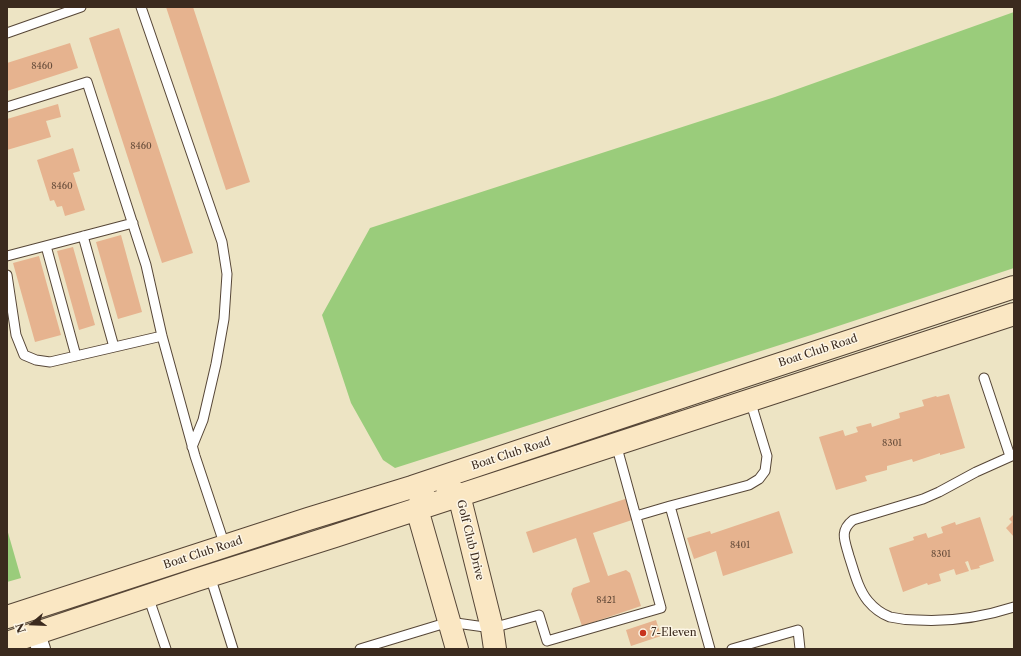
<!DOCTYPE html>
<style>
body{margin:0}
#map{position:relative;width:1021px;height:656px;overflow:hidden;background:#ede4c4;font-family:"Libre Caslon Text",serif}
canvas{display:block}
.frame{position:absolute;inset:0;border:8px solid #3b2a1e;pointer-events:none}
.north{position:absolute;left:12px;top:604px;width:40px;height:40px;-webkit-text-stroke:3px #fcf5e5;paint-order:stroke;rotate:251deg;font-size:11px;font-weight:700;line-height:16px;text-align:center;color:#3b2a1e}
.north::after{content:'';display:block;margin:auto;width:14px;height:18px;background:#3b2a1e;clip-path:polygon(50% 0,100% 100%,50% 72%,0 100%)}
</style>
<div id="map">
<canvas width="1021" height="656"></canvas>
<div class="frame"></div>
<div class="north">N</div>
</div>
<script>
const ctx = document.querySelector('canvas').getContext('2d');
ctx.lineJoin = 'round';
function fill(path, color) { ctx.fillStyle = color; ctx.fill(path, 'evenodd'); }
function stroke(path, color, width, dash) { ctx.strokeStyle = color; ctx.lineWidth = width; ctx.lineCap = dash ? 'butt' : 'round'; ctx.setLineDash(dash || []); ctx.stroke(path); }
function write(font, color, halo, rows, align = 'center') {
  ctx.font = font + ' "Libre Caslon Text",serif'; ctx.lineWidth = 3; ctx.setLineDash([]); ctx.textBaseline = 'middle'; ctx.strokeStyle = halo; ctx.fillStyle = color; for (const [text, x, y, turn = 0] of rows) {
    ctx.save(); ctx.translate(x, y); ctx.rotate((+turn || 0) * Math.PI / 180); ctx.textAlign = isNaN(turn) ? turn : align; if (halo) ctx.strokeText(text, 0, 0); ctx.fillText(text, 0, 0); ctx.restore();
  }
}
const green = new Path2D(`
 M1014,12V268L811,335L395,468L383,460L351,403L322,315L370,228L775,97Z
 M7,529L21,578L7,582Z`);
const building = new Path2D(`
 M166,7H193L250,182L226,190Z
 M119,28L193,253L162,263L89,38Z
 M70,43L78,68L7,91V63Z
 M58,104L61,117L46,121L51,137L7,150V119Z
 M73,148L80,171L73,173L85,210L65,216L62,206L57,207L54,200L50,201L37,160Z
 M121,235L142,312L118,319L96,242Z
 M73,247L95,325L79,330L57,251Z
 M39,256L61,335L35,342L13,263Z
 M949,394L965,448L940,455V453L913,462L912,459L887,466V470L865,476L867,481L836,490L819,437L843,430L845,436L858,432L856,427L871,423L872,427L900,418L899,413L924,406L922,400L936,396L937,397Z
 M628,498L635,519L593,533L608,576L626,570L630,573L641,606L582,626L571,594L573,588L590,582L576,538L533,553L526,532Z
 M779,511L793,553L723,576L716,551L694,559L687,538L710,531L711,534Z
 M1014,514V537L1006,528L1012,522L1009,519Z
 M980,517L994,561L979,566L980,568L971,570L968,561L965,562L969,571L956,575L954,569L939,574L941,581L928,585L927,583L903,592L889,548L914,540L913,537L926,533L928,538L943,533L941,527L955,522L956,525Z
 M656,620L661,636L631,646L626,630Z`);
const lane = new Path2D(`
 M141,7L222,242L227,274L224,319L216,364L203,420L192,447
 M7,33L81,7
 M7,107L87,82L146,265L162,336L195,456L225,546
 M83,236L114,347
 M46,246L76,356
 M7,256L133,223
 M7,275L16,335L24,355L36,360L50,362L162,336
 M984,378L1010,456
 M1014,455L976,472L939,492L923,499L853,520C839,531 845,541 849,556C854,571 858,589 868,601C873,607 882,614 890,617C899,619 909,620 917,620C951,622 983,617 1014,607
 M636,516L670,506
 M210,576L233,649
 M148,596L166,649
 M360,649L449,622L492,628L539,615L547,641L661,608L616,444
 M710,649L670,506L749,485L759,479L765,471L767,456L750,400
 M732,649L798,630L800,649`);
const street = new Path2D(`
 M36,634L41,649`);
const secondary = new Path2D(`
 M447,487L459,495L492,628L495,649
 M424,496L417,509L457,649
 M7,617L308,519L412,487L741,377L1014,287
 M7,643L196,580L335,536L1014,314`);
const markers = [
 [643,633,4,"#c8321e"]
];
const numberNames = [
 ["8460",42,66],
 ["8460",141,146],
 ["8460",62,186],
 ["8301",892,443],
 ["8401",740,545],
 ["8301",941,554],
 ["8421",606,600]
];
const streetNames = [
 ["Boat Club Road",818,351,-18],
 ["Boat Club Road",511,454,-18],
 ["Golf Club Drive",470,540,76],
 ["Boat Club Road",203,553,-18]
];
const poiNames = [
 ["7-Eleven",651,633]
];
fill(green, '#9acc7b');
fill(building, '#e6b38f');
stroke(lane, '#564637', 11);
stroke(street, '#564637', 20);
stroke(secondary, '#564637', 24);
stroke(lane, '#fff', 9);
stroke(street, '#fff', 18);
stroke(secondary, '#fae7c3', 22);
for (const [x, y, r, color] of markers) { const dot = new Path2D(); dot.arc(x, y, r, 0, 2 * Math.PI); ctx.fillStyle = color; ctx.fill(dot); stroke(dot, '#fcf5e5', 1.5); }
write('9px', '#664c3a', null, numberNames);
write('11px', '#3b2a1e', '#fcf5e5', streetNames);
write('11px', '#3b2a1e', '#fcf5e5', poiNames, 'left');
</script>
